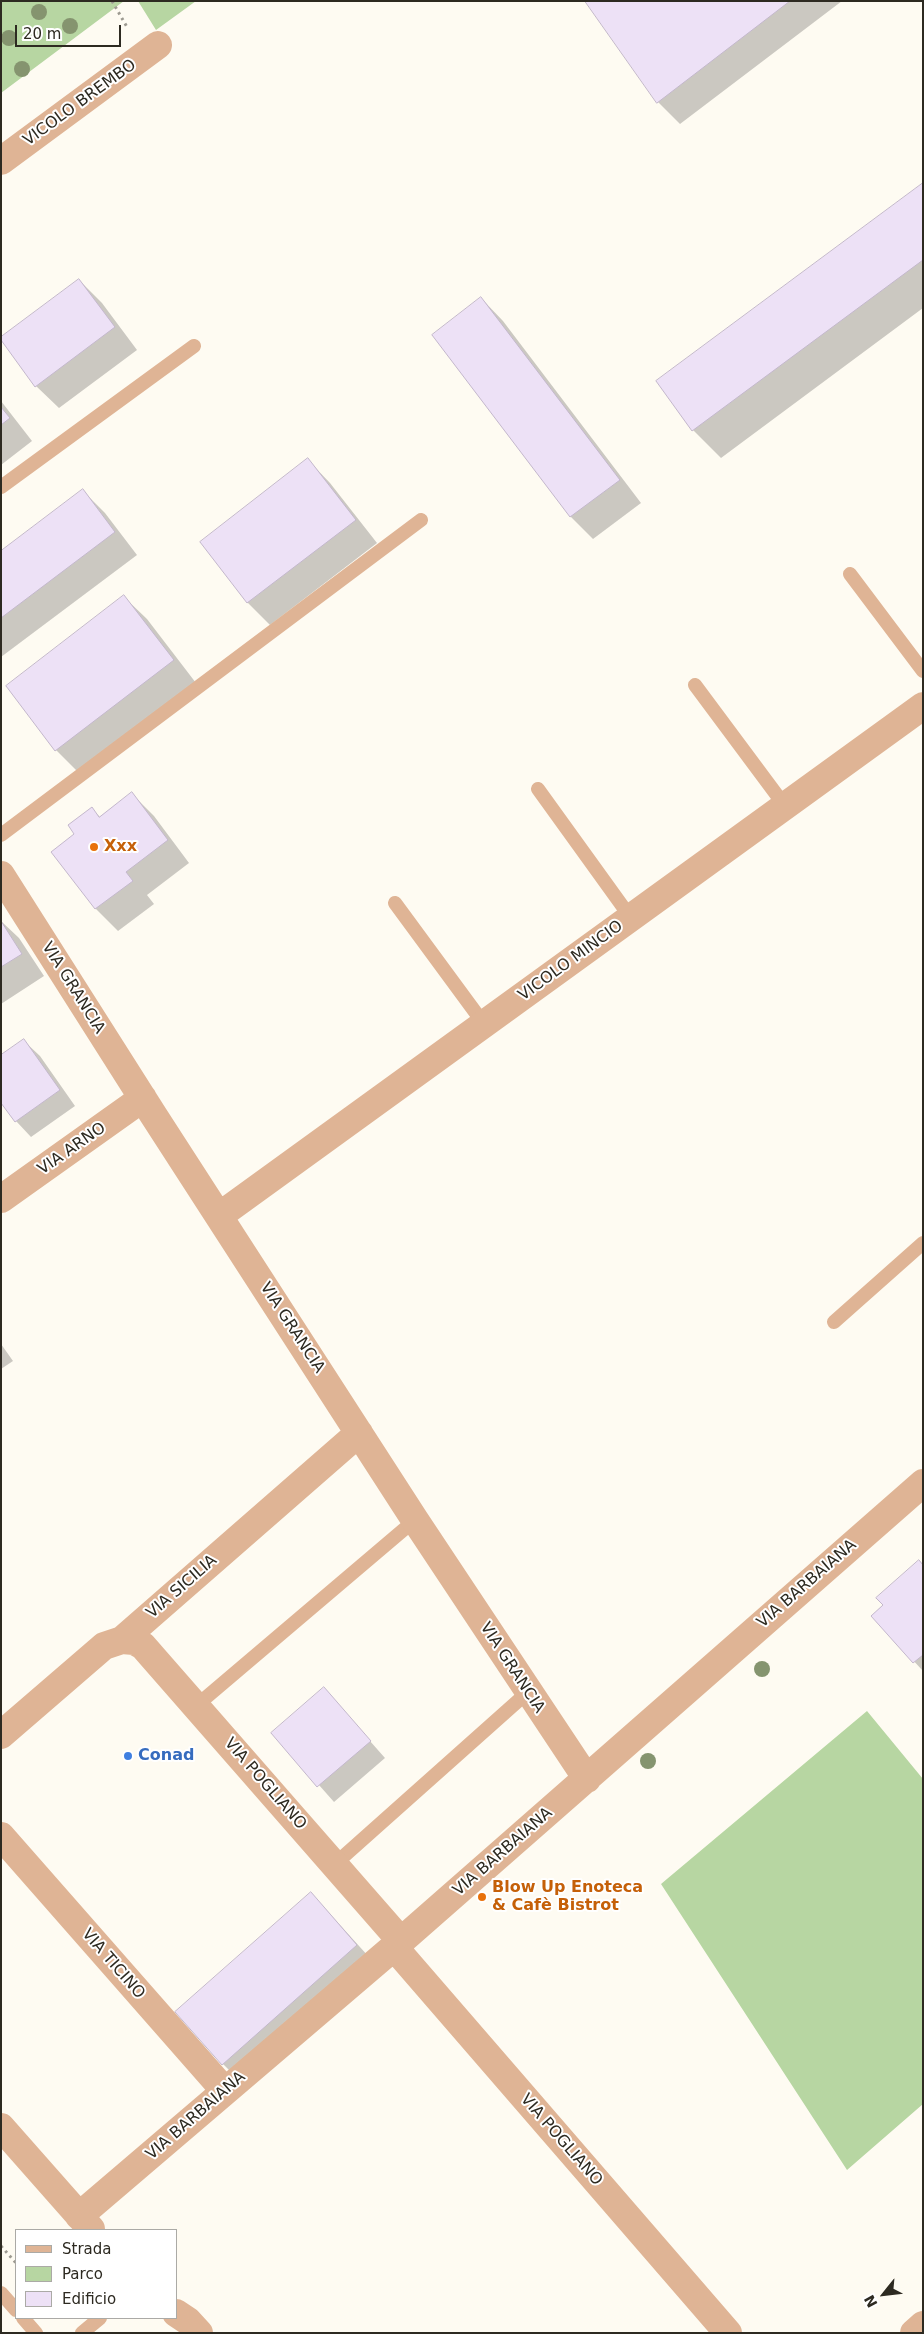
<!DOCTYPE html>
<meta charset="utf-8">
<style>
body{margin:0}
#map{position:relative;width:924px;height:2334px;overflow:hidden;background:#fefbf2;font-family:"DejaVu Sans",sans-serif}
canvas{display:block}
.frame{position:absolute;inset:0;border:2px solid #2d2a21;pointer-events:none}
.legend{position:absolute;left:15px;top:2229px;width:162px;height:90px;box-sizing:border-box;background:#fff;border:1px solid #abaaa6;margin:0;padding:6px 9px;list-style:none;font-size:15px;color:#2d2a21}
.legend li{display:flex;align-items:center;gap:10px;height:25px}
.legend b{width:25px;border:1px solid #abaaa6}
.north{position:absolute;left:859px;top:2269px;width:50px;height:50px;-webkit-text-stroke:4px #fff;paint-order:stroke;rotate:241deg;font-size:14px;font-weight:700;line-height:20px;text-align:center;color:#2d2a21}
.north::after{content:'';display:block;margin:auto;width:18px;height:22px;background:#2d2a21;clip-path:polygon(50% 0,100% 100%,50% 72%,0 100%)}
.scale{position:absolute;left:15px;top:25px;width:106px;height:22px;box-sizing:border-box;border:2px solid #2d2a21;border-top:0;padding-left:6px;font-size:15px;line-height:18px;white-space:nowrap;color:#2d2a21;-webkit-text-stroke:4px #fff;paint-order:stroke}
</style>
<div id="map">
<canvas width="924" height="2334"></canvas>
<div class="frame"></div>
<ul class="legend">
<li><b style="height:6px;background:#dfb495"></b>Strada</li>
<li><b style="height:14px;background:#b7d6a2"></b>Parco</li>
<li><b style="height:14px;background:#ede1f6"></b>Edificio</li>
</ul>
<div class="north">N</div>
<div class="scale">20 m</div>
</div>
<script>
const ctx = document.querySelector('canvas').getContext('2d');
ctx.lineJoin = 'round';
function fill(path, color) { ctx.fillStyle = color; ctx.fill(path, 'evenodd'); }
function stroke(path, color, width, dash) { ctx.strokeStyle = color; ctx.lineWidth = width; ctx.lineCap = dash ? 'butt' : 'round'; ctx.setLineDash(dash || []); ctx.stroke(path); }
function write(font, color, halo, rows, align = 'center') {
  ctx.font = font + ' "DejaVu Sans",sans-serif'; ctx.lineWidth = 4; ctx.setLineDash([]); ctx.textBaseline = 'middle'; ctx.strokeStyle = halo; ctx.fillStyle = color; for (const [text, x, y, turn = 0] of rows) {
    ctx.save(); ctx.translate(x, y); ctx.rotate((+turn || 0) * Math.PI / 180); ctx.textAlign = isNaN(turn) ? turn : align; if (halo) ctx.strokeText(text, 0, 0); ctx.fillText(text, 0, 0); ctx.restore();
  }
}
const green = new Path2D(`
 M1,1H124L1,93Z
 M138,1H196L156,30Z
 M867,1711L923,1779V2104L847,2170L661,1884Z`);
const shadow = new Path2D(`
 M586,1H842L680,124L658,102Z
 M923,185V308L721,458L693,430Z
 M79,280L102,303L137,350L59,408L36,386L1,338Z
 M481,298L503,321L641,503L593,539L571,517L433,335Z
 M1,401L32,441L1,465Z
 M308,460L330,483L377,543L270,625L248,603L201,542Z
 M83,491L105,513L137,555L1,657V552Z
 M124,597L147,619L196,683L79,773L56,750L7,686Z
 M132,794L154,816L189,863L147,895L154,904L118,931L96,909L52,852L76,834L92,809L100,817Z
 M1,921L19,938L44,976L1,1004Z
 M24,1041L40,1056L75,1106L31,1137L16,1121Z
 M1,1344L13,1361L1,1369Z
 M923,1566V1671L872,1616Z
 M324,1689L385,1758L334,1802L273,1733Z
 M311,1893L379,1968L245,2086L223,2064Z`);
const building = new Path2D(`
 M585,1H790L657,103Z
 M923,183V260L692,431L656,381Z
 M79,279L115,327L35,387L1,340V337Z
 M481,297L620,480L570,517L432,335Z
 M1,407L10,418L1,425Z
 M308,458L356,520L247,603L200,542Z
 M83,489L115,532L1,618V551Z
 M124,595L174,660L55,751L6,686Z
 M132,792L168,840L126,872L133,881L95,909L51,852L74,834L68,825L92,807L99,817Z
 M1,921L22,954L1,967Z
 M24,1039L60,1090L15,1122L1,1103V1055Z
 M919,1560L923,1565V1655L913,1663L871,1616L883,1605L876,1598Z
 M324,1687L371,1741L317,1787L271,1733Z
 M311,1892L357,1945L222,2065L175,2012Z`);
const path = new Path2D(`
 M112,1L127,27
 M1,2246L16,2263`);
const service = new Path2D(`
 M1,487L194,346
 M850,574L923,671
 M695,685L785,806
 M538,789L631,918
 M1,835L421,520
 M395,903L484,1024
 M834,1322L923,1243
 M196,1706L415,1520
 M335,1864L528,1692
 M1,2293L16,2310
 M23,2318L36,2333
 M82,2333L100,2318`);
const minor = new Path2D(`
 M1,161L158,45
 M1,875L154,1116L415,1520L587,1779
 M1,1199L143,1098
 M219,1216L923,706
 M122,1640L134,1641L143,1646L401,1941
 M1,1735L104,1646L122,1640L359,1433
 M1,1836L225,2091
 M394,1947L728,2333
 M1,2127L91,2229
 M79,2216L401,1941L923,1483
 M176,2313L188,2321L199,2333
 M914,2333L923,2325`);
const trees = [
 [39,12],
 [70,26],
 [9,38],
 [22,69],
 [762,1669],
 [648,1761]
];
const markers = [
 [94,847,5,"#e8710a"],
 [128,1756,5,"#3f7fe0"],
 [482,1897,5,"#e8710a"]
];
const streetNames = [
 ["VICOLO BREMBO",80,103,-36],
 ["VICOLO MINCIO",571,961,-36],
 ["VIA GRANCIA",73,988,58],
 ["VIA ARNO",72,1149,-35],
 ["VIA GRANCIA",292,1328,57],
 ["VIA BARBAIANA",807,1584,-41],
 ["VIA SICILIA",182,1587,-41],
 ["VIA GRANCIA",512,1668,57],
 ["VIA POGLIANO",265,1784,49],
 ["VIA BARBAIANA",503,1852,-41],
 ["VIA TICINO",113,1964,49],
 ["VIA BARBAIANA",196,2116,-41],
 ["VIA POGLIANO",561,2140,49]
];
const foodNames = [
 ["Xxx",104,847],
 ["Blow Up Enoteca",492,1888],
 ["& Cafè Bistrot",492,1906]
];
const shopNames = [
 ["Conad",138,1756]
];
fill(green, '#b7d6a2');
fill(shadow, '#0003');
fill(building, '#ede1f6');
stroke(building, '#c3b7cb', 1);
stroke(path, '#9d9a91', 3, [2.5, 4]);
stroke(service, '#dfb495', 14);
stroke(minor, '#dfb495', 28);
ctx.fillStyle = '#85946f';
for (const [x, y] of trees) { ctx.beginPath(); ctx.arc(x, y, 8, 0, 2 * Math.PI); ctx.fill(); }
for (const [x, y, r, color] of markers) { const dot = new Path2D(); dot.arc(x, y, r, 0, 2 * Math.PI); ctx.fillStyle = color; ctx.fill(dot); stroke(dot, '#fff', 2); }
write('16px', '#2d2a21', '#fff', streetNames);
write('bold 16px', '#c56008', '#fff', foodNames, 'left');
write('bold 16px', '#366cbe', '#fff', shopNames, 'left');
</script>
